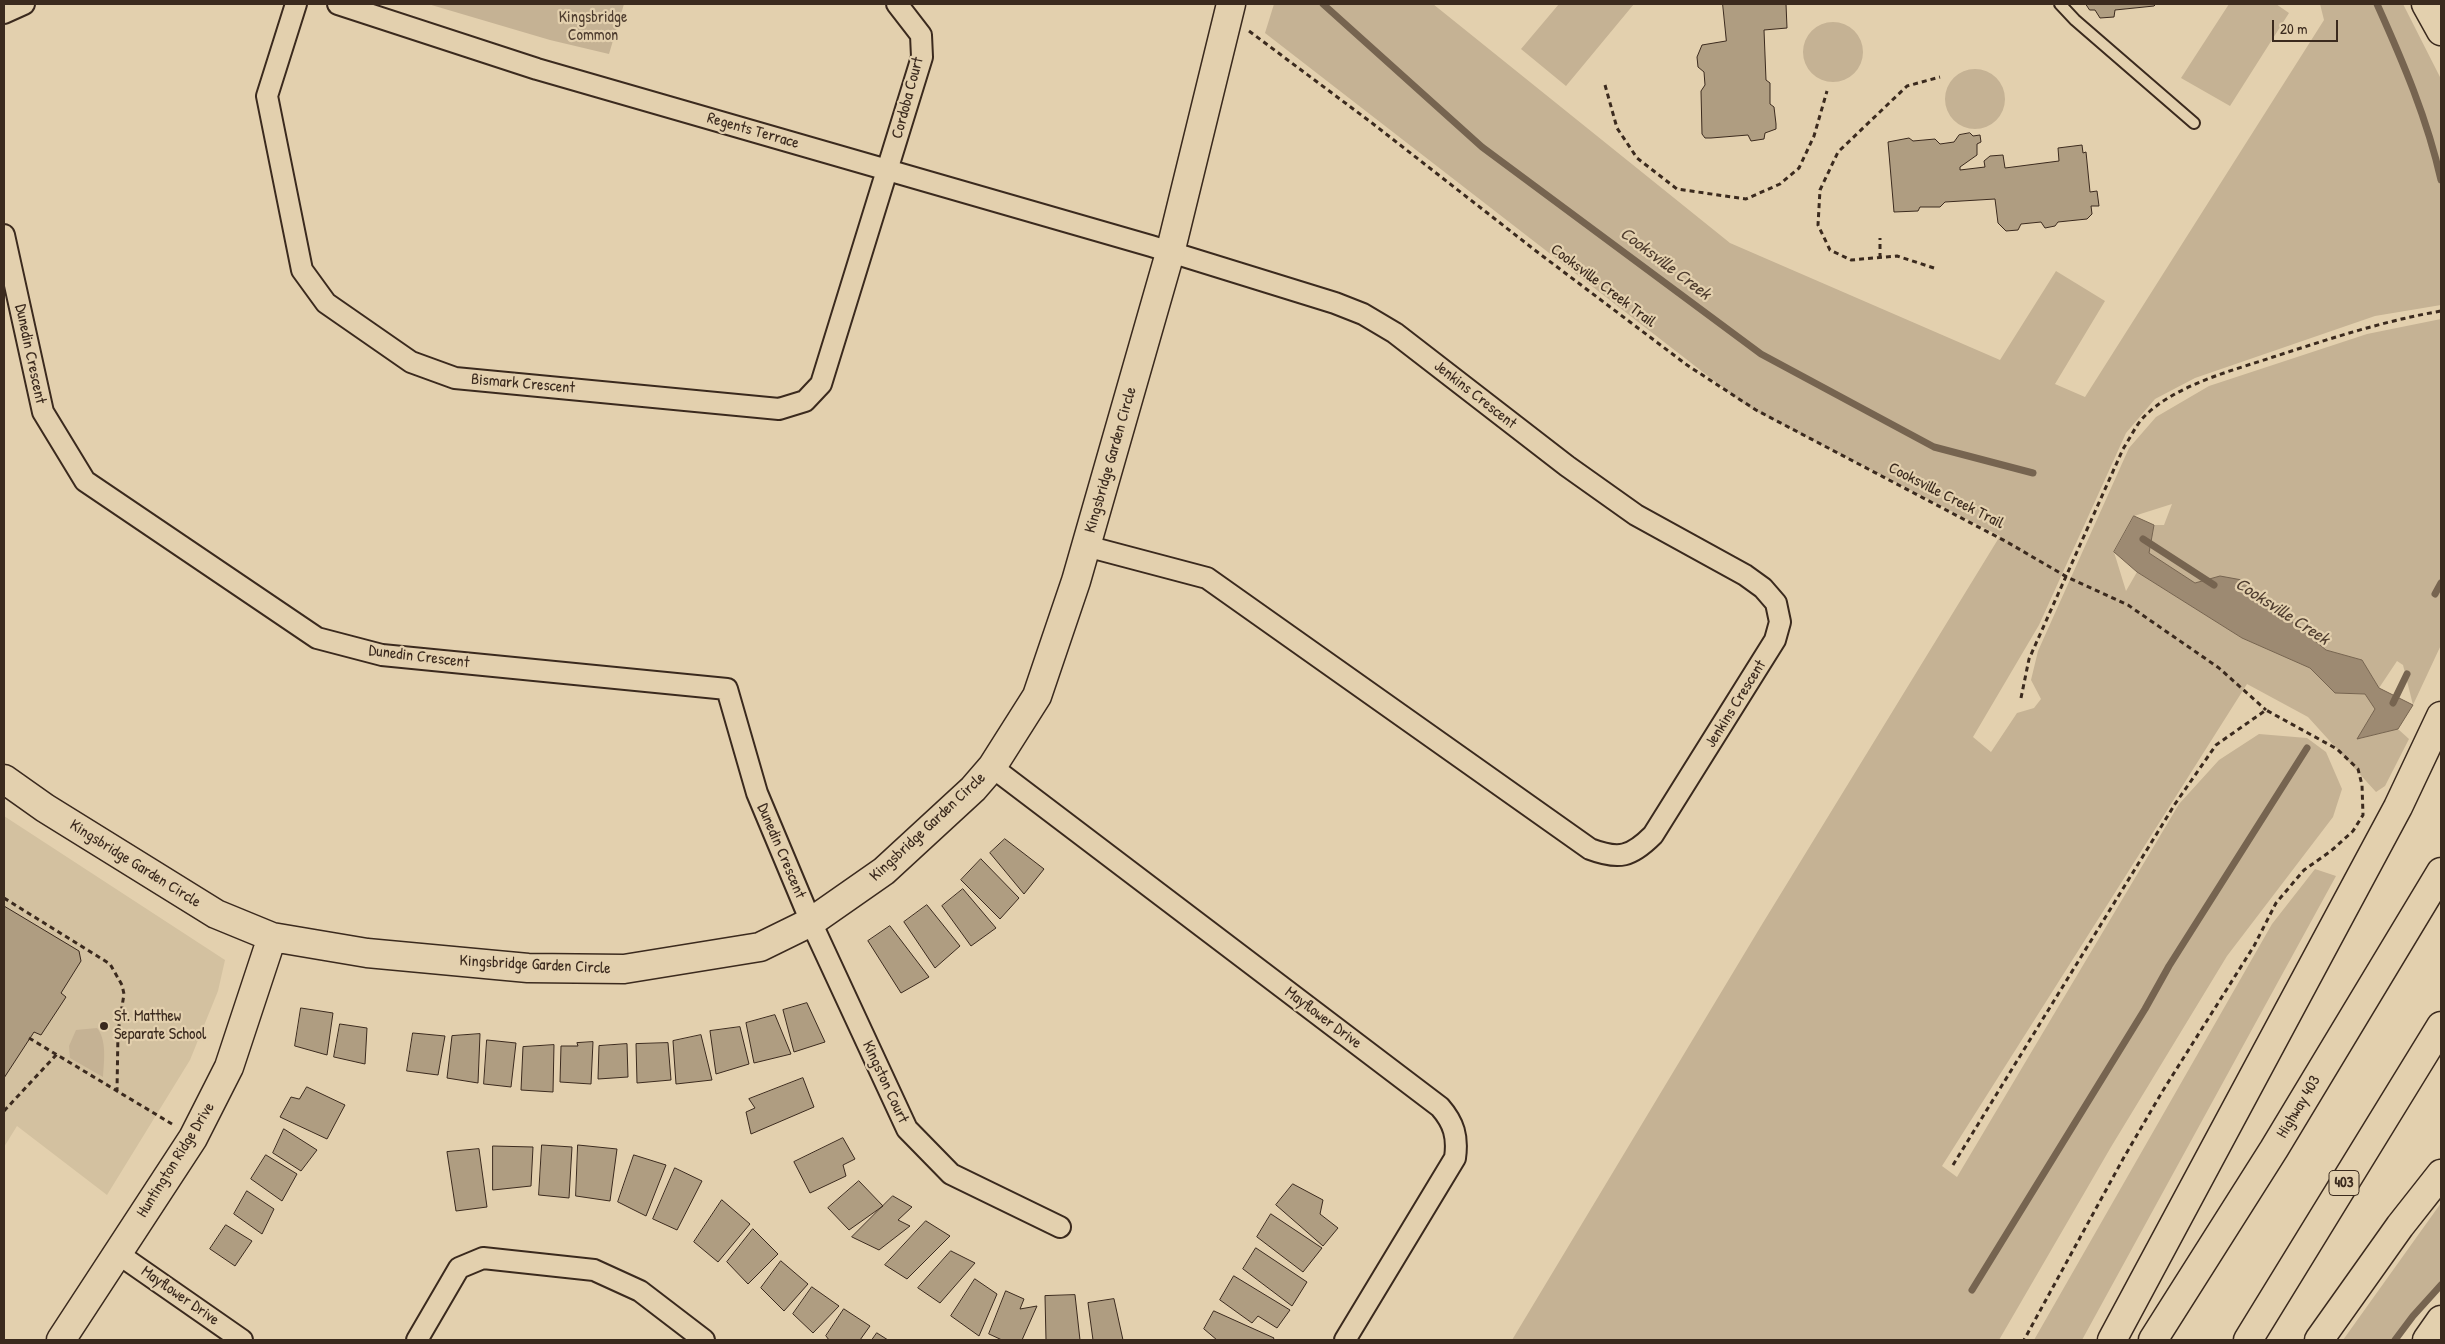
<!DOCTYPE html>
<style>
body{margin:0}
#map{position:relative;width:2445px;height:1344px;overflow:hidden;background:#e3d0ae;font-family:"Patrick Hand",sans-serif}
canvas{display:block}
.frame{position:absolute;inset:0;border:5px solid #3b2a1e;pointer-events:none}
.scale{position:absolute;left:2272px;top:20px;width:66px;height:22px;box-sizing:border-box;border:2px solid #3b2a1e;border-top:0;padding-left:6px;font-size:15px;line-height:18px;white-space:nowrap;color:#3b2a1e;-webkit-text-stroke:4px #e3d0ae;paint-order:stroke}
</style>
<div id="map">
<canvas width="2445" height="1344"></canvas>
<div class="frame"></div>
<div class="scale">20 m</div>
</div>
<script>
const ctx = document.querySelector('canvas').getContext('2d');
ctx.lineJoin = 'round';
function fill(path, color) { ctx.fillStyle = color; ctx.fill(path, 'evenodd'); }
function stroke(path, color, width, dash) { ctx.strokeStyle = color; ctx.lineWidth = width; ctx.lineCap = dash ? 'butt' : 'round'; ctx.setLineDash(dash || []); ctx.stroke(path); }
function write(font, color, halo, rows, align = 'center') {
  ctx.font = font + ' "Patrick Hand",sans-serif'; ctx.lineWidth = 4.5; ctx.setLineDash([]); ctx.textBaseline = 'middle'; ctx.strokeStyle = halo; ctx.fillStyle = color; for (const [text, x, y, turn = 0] of rows) {
    ctx.save(); ctx.translate(x, y); ctx.rotate((+turn || 0) * Math.PI / 180); ctx.textAlign = isNaN(turn) ? turn : align; if (halo) ctx.strokeText(text, 0, 0); ctx.fillText(text, 0, 0); ctx.restore();
  }
}
const built = new Path2D(`
 M4,816L225,960L218,991L190,1060L107,1195L17,1126L4,1147Z`);
const green = new Path2D(`
 M428,4H624L609,54L550,40Z
 M1274,4H1433L1730,243L2000,360L2056,271L2105,301L2055,384L2085,397L2324,20L2320,4H2403L2441,79V305L2375,316L2195,378L2155,399L2126,433L2039,625L1973,737L1991,752L2017,713L2034,708L2041,699L2031,680L2038,651L2129,448L2156,417L2209,386L2367,334L2441,319V645L2413,705L2403,665L2397,661L2379,688L2362,660L2326,650L2220,576L2195,583L2148,553L2154,525H2164L2172,504L2134,516L2114,552L2126,591L2137,572L2242,638L2310,668L2335,693L2365,694L2375,709L2358,739L2398,729L2409,739L2385,786L2376,792L2308,717L2247,684L1942,1166L1957,1177L2179,804L2219,760L2259,734L2307,738L2326,752L2342,789L2333,817L2227,956L2111,1147L1999,1340H1512L1761,926L2000,536L1748,407L1265,33Z
 M1559,4H1634L1566,86L1521,49Z
 M2229,4H2276L2289,13L2230,106L2181,78Z
 M1803 52a30 30 0 1 1 60 0a30 30 0 1 1-60 0Z
 M1945 99a30 30 0 1 1 60 0a30 30 0 1 1-60 0Z
 M2315,869L2336,876L2082,1340H2034L2272,924Z
 M97,1028C107,1040 104,1061 103,1077L70,1058L69,1046L76,1030Z
 M2441,1203V1289L2415,1317L2399,1340H2343Z`);
const water = new Path2D(`
 M2134,516L2154,525L2149,553L2195,583L2220,576L2242,580L2326,650L2362,660L2379,688L2413,705L2398,729L2357,739L2375,709L2365,694L2335,693L2310,668L2242,638L2137,572L2114,552Z`);
const stream = new Path2D(`
 M1323,4L1482,147L1761,354L1934,447L2033,473
 M2377,4C2403,62 2427,118 2441,180
 M2143,539L2214,585
 M2435,594L2441,583
 M2393,703L2407,674
 M1972,1290L2145,1009L2169,966L2307,748
 M2395,1340L2413,1316L2441,1285`);
const building = new Path2D(`
 M1723,4H1786L1787,28L1764,30L1766,80L1770,83V104L1774,107L1776,124V129L1765,133L1764,139L1751,141L1748,135L1711,138H1705L1702,134L1701,91L1705,85L1704,72L1698,67L1697,57L1702,45L1726,41Z
 M2086,4H2156L2154,6L2115,10L2114,17L2100,18L2095,10H2090Z
 M1970,133L1973,136L1980,135L1981,142L1977,144V155L1960,167V170L1985,167L1984,161L1990,156L2003,155L2005,168L2059,161L2058,148L2082,145L2083,153L2086,152L2090,192L2097,191L2099,206H2091L2092,214L2087,219L2058,222L2055,226L2045,228L2041,222L2021,224L2018,230L2006,231L1998,223L1995,199L1945,202L1940,207H1920L1918,211L1894,212L1888,142L1909,138L1913,141L1935,139L1940,144L1954,142L1959,135Z
 M1005,839L1044,869L1024,894L990,853Z
 M981,859L1019,898L1000,919L961,880Z
 M963,889L996,928L971,946L942,906Z
 M927,905L960,946L935,968L904,922Z
 M4,906L79,951L81,961L61,993L66,997L41,1035L34,1032L4,1078Z
 M890,926L929,977L901,993L868,941Z
 M807,1003L825,1042L794,1052L783,1010Z
 M301,1008L333,1013L327,1055L295,1046Z
 M775,1015L791,1054L754,1063L746,1023Z
 M340,1024L367,1028L365,1064L334,1057Z
 M740,1027L749,1064L716,1074L710,1031Z
 M413,1033L445,1036L438,1075L407,1071Z
 M480,1034L478,1083L447,1078L452,1036Z
 M701,1035L712,1080L676,1084L673,1041Z
 M487,1040L516,1043L511,1087L484,1084Z
 M593,1042L591,1084L560,1082L561,1046H578L577,1043Z
 M668,1043L671,1080L637,1083L636,1044Z
 M627,1044L628,1077L598,1079L599,1046Z
 M554,1045L553,1092L521,1090L523,1047Z
 M803,1078L814,1107L751,1134L746,1112L755,1108L749,1099Z
 M307,1087L345,1105L327,1139L280,1117L291,1097L299,1099Z
 M284,1129L317,1150L301,1171L273,1153Z
 M843,1138L855,1159L843,1165L846,1176L810,1193L794,1162Z
 M542,1145L572,1147L569,1198L539,1195Z
 M578,1145L617,1149L610,1201L576,1196Z
 M493,1146L533,1147L531,1186L493,1190Z
 M479,1149L487,1207L456,1211L447,1152Z
 M266,1155L297,1174L282,1201L251,1179Z
 M634,1155L666,1165L646,1216L618,1202Z
 M675,1168L702,1181L677,1230L653,1219Z
 M859,1181L883,1206L849,1230L828,1208Z
 M1293,1184L1323,1200L1320,1214L1338,1228L1323,1246L1276,1205Z
 M247,1191L274,1209L262,1234L234,1214Z
 M893,1196L912,1207L898,1220L910,1226L879,1250L852,1237Z
 M722,1200L750,1224L718,1262L694,1242Z
 M1271,1214L1322,1248L1303,1272L1257,1237Z
 M926,1221L950,1236L907,1279L885,1265Z
 M226,1225L252,1241L235,1266L210,1249Z
 M753,1229L778,1254L748,1284L727,1262Z
 M1256,1248L1307,1282L1292,1306L1243,1269Z
 M951,1251L975,1263L940,1303L918,1288Z
 M781,1261L808,1284L784,1311L761,1288Z
 M1234,1276L1290,1310L1277,1328L1258,1316L1252,1323L1220,1300Z
 M975,1279L997,1294L979,1336L951,1316Z
 M812,1287L839,1306L813,1333L793,1314Z
 M1006,1291L1024,1299L1020,1309L1037,1306L1022,1340H1002L989,1334Z
 M1075,1295L1080,1340H1046L1045,1296Z
 M1114,1299L1123,1340H1093L1088,1303Z
 M844,1309L870,1326L860,1340H829L826,1336Z
 M1214,1311L1274,1338L1273,1340H1217L1204,1329Z
 M877,1333L888,1340H872Z`);
const path = new Path2D(`
 M1249,31L1372,123L1536,251L1687,365L1756,410L2007,542L2067,577L2128,605L2219,668L2266,710
 M1605,85L1617,128L1637,158L1677,189L1746,199L1780,184L1799,168L1814,136L1827,91
 M1880,258V238
 M1934,268L1897,256L1851,260L1830,250L1818,225L1820,190L1838,152L1907,86L1940,77
 M2021,698L2029,659L2123,449C2129,440 2134,429 2141,420C2171,386 2231,371 2273,357C2329,339 2383,321 2441,311
 M4,898L110,964L122,985L124,994L118,1032L117,1091
 M29,1038L172,1124
 M4,1111L57,1054
 M1953,1165L2175,804L2216,745L2266,710L2337,749L2358,769L2362,785L2363,815L2353,831L2331,851L2304,870L2276,903L2254,946L2162,1092L2123,1159L2024,1340`);
const lane = new Path2D(`
 M2060,4L2075,20L2194,123`);
const street = new Path2D(`
 M296,4L267,96L302,270L326,303L411,362L455,378L779,409L805,401L821,384L922,57L921,35L897,4
 M338,4L537,69L1151,246L1335,303L1363,314L1395,333L1567,466L1636,515L1745,575L1763,588L1776,603L1780,622L1775,640L1653,835C1631,857 1619,860 1590,849L1207,578L1086,546
 M4,13L24,4
 M4,235L43,412L85,481L317,638L382,655L727,689L757,793L811,922L907,1129L951,1174L1060,1227
 M992,767L1440,1107C1454,1123 1458,1137 1455,1158L1345,1340
 M117,1253L242,1340
 M417,1340L459,1268L483,1258L594,1270L640,1291L704,1340`);
const secondary = new Path2D(`
 M4,779L45,808L216,914L272,937L367,953L528,968L624,969L760,947L811,922L884,871L973,789L992,767L1037,696L1076,581L1170,253L1231,4
 M61,1340L193,1138L229,1067L272,937
 M2427,1340L2441,1320`);
const highway = new Path2D(`
 M2426,4L2441,31
 M2112,1340L2398,807L2441,716
 M2153,1340L2274,1149L2441,872
 M2248,1340L2441,1026
 M2319,1340L2400,1226L2441,1174`);
const markers = [
 [104,1026,5,"#3b2a1e"]
];
const shields = [
 [2344,1183,30]
];
const shieldNames = [
 ["403",2344,1183]
];
const parkNames = [
 ["Kingsbridge",593,18],
 ["Common",593,36]
];
const streetNames = [
 ["Cordoba Court",908,98,-75],
 ["Regents Terrace",753,131,16],
 ["Cooksville Creek Trail",1603,286,37],
 ["Dunedin Crescent",30,354,78],
 ["Bismark Crescent",523,384,5],
 ["Jenkins Crescent",1475,395,38],
 ["Kingsbridge Garden Circle",1111,460,-74],
 ["Cooksville Creek Trail",1946,496,27],
 ["Dunedin Crescent",419,657,7],
 ["Jenkins Crescent",1736,704,-58],
 ["Kingsbridge Garden Circle",928,827,-43],
 ["Dunedin Crescent",781,851,67],
 ["Kingsbridge Garden Circle",135,864,32],
 ["Kingsbridge Garden Circle",535,965,3],
 ["Mayflower Drive",1323,1018,37],
 ["Kingston Court",885,1082,65],
 ["Highway 403",2299,1107,-59],
 ["Huntington Ridge Drive",176,1160,-58],
 ["Mayflower Drive",180,1296,35]
];
const poiNames = [
 ["St. Matthew",114,1017],
 ["Separate School",114,1035]
];
const waterNames = [
 ["Cooksville Creek",1665,264,37],
 ["Cooksville Creek",2282,612,33]
];
fill(built, '#d3c1a0');
fill(green, '#c5b294');
fill(water, '#9d8a72');
stroke(water, '#766450', 1);
stroke(stream, '#766450', 7);
fill(building, '#af9d81');
stroke(building, '#3b2a1e', 1);
stroke(lane, '#3b2a1e', 14);
stroke(street, '#3b2a1e', 24);
stroke(secondary, '#3b2a1e', 31);
stroke(highway, '#3b2a1e', 31);
stroke(path, '#3b2a1e', 3, [5, 4]);
stroke(lane, '#e3d0ae', 10);
stroke(street, '#e3d0ae', 20);
stroke(secondary, '#e3d0ae', 28);
stroke(highway, '#e3d0ae', 28);
for (const [x, y, r, color] of markers) { const dot = new Path2D(); dot.arc(x, y, r, 0, 2 * Math.PI); ctx.fillStyle = color; ctx.fill(dot); stroke(dot, '#e3d0ae', 2); }
for (const [x, y, w] of shields) { const box = new Path2D(); box.roundRect(x - w / 2, y - 12.5, w, 25, 4); ctx.fillStyle = '#e3d0ae'; ctx.fill(box); stroke(box, '#3b2a1e', 1); }
write('bold 15px', '#3b2a1e', null, shieldNames);
write('16px', '#503e30', '#e3d0ae', parkNames);
write('16px', '#3b2a1e', '#e3d0ae', streetNames);
write('16px', '#3b2a1e', '#e3d0ae', poiNames, 'left');
write('italic 18px', '#4f3d2f', '#e3d0ae', waterNames);
</script>
